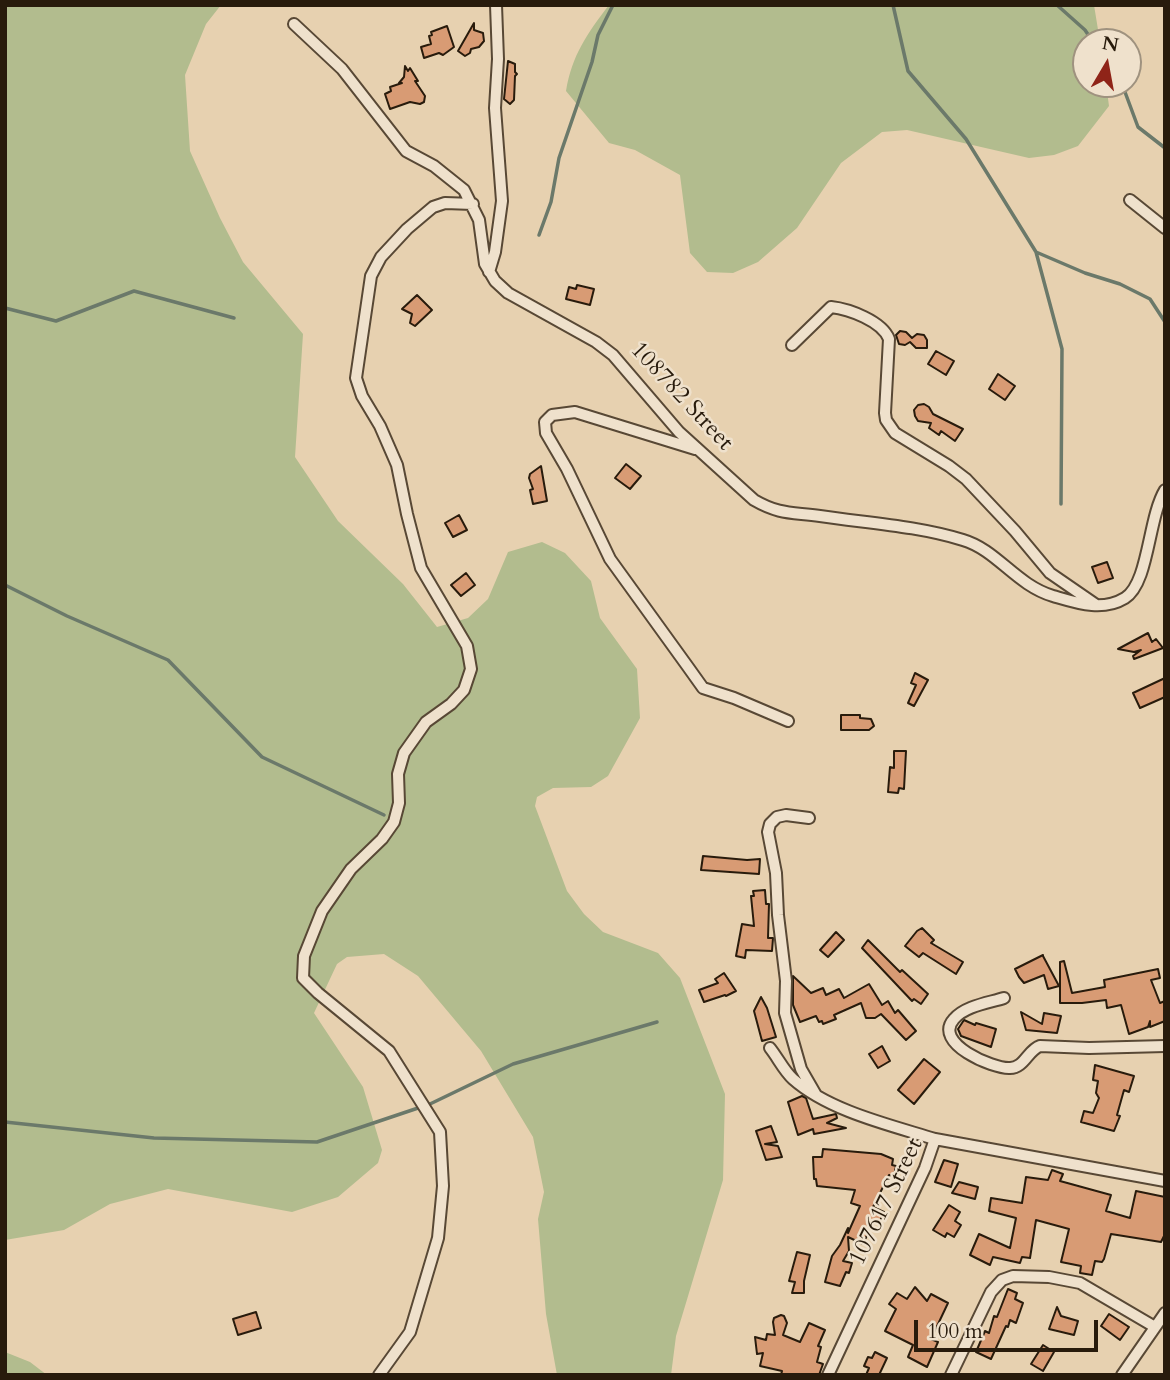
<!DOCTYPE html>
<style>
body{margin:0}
#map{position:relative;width:1170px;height:1380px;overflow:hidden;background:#e7d1b0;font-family:Cardo,serif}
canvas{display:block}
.frame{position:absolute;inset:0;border:7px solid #281b0c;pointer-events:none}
.north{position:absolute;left:1072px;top:28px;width:70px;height:70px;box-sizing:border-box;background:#efe1cc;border:2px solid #9f927f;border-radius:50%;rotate:10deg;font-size:19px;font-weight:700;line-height:28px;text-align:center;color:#281b0c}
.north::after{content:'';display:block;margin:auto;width:24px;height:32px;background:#8f2418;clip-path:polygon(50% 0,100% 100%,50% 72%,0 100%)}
.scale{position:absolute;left:914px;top:1320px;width:184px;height:32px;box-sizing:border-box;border:4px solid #281b0c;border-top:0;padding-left:9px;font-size:21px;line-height:24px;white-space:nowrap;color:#281b0c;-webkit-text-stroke:5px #efe1cc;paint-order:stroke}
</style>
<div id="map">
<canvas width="1170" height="1380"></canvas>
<div class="frame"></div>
<div class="north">N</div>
<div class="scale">100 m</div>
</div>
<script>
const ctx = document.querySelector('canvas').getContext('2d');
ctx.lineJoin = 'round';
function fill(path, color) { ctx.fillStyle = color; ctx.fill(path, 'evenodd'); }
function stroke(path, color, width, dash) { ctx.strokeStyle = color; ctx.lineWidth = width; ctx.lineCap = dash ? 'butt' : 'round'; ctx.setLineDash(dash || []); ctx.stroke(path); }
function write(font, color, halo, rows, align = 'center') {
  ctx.font = font + ' Cardo,serif'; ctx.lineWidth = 5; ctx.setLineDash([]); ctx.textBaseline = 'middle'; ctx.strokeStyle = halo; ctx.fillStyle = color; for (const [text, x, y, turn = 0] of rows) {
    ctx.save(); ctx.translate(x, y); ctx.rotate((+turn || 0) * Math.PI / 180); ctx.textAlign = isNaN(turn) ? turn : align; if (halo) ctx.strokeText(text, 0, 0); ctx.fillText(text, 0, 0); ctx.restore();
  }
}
const green = new Path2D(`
 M5,5H221L206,24L185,75L190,151L220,218L243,262L303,334L295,457L338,521L403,584L437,627L468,618L488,599L508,552L542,542L565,553L591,581L600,618L637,669L640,718L608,776L591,787L553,788L537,797L535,806L567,891L584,914L603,932L658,953L680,978L725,1094L723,1180L676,1336L671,1375H557L546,1314L538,1219L544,1192L533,1137L481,1051L418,976L384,954L347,957L337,964L314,1013L363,1087L382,1150L378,1163L338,1197L292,1212L168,1189L110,1204L64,1230L5,1240Z
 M609,5H1094L1100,42H1086V84H1106L1109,106L1078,146L1054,155L1029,158L907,130L882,132L841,163L797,228L758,262L733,273L707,272L690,253L680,175L635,150L609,143L566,91C572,55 587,34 609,5Z
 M5,1352L30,1362L47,1375H5Z`);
const stream = new Path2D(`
 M893,5L908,71L966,139L1036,252L1062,349L1061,504
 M1057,5L1085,30L1093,42
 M1122,84L1138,127L1165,148
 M539,235L551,202L559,158L592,62L598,35L613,5
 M1036,252L1085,273L1120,284L1150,299L1165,322
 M5,308L56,321L134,291L234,318
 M5,585L67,616L168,660L262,757L384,815
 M5,1122L154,1138L317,1142L430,1104L513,1064L657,1022`);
const building = new Path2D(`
 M474,23V30L483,33L484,41L479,47L471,49L470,53L465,56L458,51Z
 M447,26L454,47L443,55L439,53L424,58L421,47L431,44L429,36L432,35L431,32Z
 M508,61L515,64V72L517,74L515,76L514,100L510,104L504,99Z
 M405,66L408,71L410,68L418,81H415L425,96L424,102L420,104L410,102L390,109L385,94L391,91L390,87L402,83H399L404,77Z
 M577,285L594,289L590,305L566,299L569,287L576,289Z
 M417,295L432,310L415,326L410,323L412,314L402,309Z
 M900,331L906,332L912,338L917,334L924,335L927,340V348H916L910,342L905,345L899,344L896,335Z
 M936,351L954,361L946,375L928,364Z
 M998,374L1015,386L1005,400L989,389Z
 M924,404L929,407L933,414L963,429L955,441L941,431L939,435L929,428L931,423L918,421L915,416L914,410L918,405Z
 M626,464L641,476L630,489L615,478Z
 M541,466L547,501L533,504L530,490L533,489L529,478L530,474Z
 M459,515L467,530L453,537L445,523Z
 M1107,562L1113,578L1098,583L1092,567Z
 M466,573L475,585L461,596L451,585Z
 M1148,633L1152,642L1156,639L1163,648L1134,659L1133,656L1141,650L1134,652L1118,649Z
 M915,673L928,680L914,706L908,703L916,685L911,683Z
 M1165,678V697L1140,708L1133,693Z
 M841,715H860V718L871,719L874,726L869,730H841Z
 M894,751H906L904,789L899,788L898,793L888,792L890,767L894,768Z
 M703,856L747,860L760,859L759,874L701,870Z
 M765,890L766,904H769L768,938H773L772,951L746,950L745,958L736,956L742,924L754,926L751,896H754L753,891Z
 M922,928L934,940L931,943L963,962L956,974L923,953L919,957L905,946L917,931Z
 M836,932L844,940L828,957L820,950Z
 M868,940L900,972L902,970L928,994L921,1004L914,999L912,1001L862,948Z
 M1043,955V956L1059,986L1048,989L1044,975L1024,983L1019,977L1015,969Z
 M1064,961L1072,993L1105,987L1104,980L1158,969L1160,978L1151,980L1160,1003L1165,1001V1021L1150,1027V1021L1148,1027L1129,1034L1121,1005L1107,1008L1106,1000L1082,1003H1060V962Z
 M724,973L736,991L726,996L725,995L704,1002L699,990L718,983L715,979Z
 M793,976L811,993L823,988L826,995L839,989L844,998L869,984L882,1005L888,1001L895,1013L898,1010L916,1031L906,1040L881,1014L875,1018H866L861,1003L834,1015L836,1019L823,1024L822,1021L819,1022L816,1016L800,1022L793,1005Z
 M761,997L767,1008L776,1037L762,1041L754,1011Z
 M1021,1012L1042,1024L1044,1013L1061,1016L1057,1033L1026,1030Z
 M964,1020L975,1025L976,1023L996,1029L991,1047L961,1036L958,1029Z
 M882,1046L890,1061L878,1068L869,1054Z
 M924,1059L940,1072L914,1104L898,1090Z
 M1095,1065L1134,1076L1129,1092L1124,1090L1117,1115L1120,1116L1114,1131L1081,1122L1084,1111L1093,1113L1099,1098L1096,1093L1098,1081L1093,1080Z
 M802,1096L806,1098L813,1119L836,1114L837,1118L827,1123L846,1128L814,1134L813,1129L798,1135L788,1102Z
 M771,1126L777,1142L765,1144L778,1146L782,1157L766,1160L756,1131Z
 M823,1149L881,1154L893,1159L892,1165L896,1166L894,1176L889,1175L873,1207L884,1212L879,1223L874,1220L863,1244L848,1237L849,1251L843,1261L852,1263L849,1273L846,1272L840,1286L825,1282L832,1256L840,1245L848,1228V1233L860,1206L851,1203L855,1190L817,1186L816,1179H814L813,1157H822Z
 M944,1160L958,1164L951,1187L935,1182Z
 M1052,1170L1063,1174L1060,1181L1111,1195L1106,1211L1130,1218L1136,1191L1165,1197V1234L1161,1242L1111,1234L1104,1259L1102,1262L1095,1261L1092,1275L1080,1273L1081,1266L1061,1262L1069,1229L1036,1220L1030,1258L1022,1257L1020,1263L993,1257L990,1265L970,1255L979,1234L1010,1248L1016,1218L989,1211L991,1198L1022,1203L1026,1177L1048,1180Z
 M959,1182L978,1187L975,1199L952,1193Z
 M949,1205L960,1212L955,1221L961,1225L954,1237L947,1233L945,1237L933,1230Z
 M797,1252L810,1255L804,1281V1293H792L795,1282L789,1281Z
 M915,1287L927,1301L931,1294L948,1303L931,1339L938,1342L927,1367L908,1357L913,1345L885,1331L896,1309L889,1304L897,1293L907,1299Z
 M1008,1289L1017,1293L1015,1299L1023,1303L1016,1323L1010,1320L1008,1327L1006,1326L991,1359L976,1352L985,1331L989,1333L994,1316L997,1317Z
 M1057,1307L1061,1316L1078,1321L1074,1335L1049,1329Z
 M256,1312L261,1328L238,1335L233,1319Z
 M1109,1314L1129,1327L1120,1340L1101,1326Z
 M781,1315L784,1316L787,1323L783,1335L800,1342L809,1323L825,1330L818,1346L821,1347L817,1362L823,1364L819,1375H781L782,1371L760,1366L763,1353L757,1354L755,1337L766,1340L767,1334L775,1335L773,1322L774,1318Z
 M1043,1345L1054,1352L1043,1371L1031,1364Z
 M875,1352L887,1358L879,1375H866L869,1368L864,1366L868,1357L872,1358Z`);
const street = new Path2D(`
 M294,24L342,69L406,151L434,166L464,190L479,220L485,264L495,281L508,293L596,342L613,355L679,432L754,500C780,515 792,512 820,516C867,523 918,526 963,540C997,550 1016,585 1053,596C1077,603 1102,612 1125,598C1149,583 1148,518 1165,490
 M1130,200L1165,228
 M489,272L495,252L502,201L495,108L498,59L496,5
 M792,345L831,307C849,309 882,321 889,339L885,413L886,420L895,433L949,466L966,479L1015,531L1050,573L1095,604
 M695,449L575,412L552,415L545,422L546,433L567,469L610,559L688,667L703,688L734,698L788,721
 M809,818L786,815L777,817L770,824L768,832L776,873L778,915L786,981L785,1013L801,1069L816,1095
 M1004,998C988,1003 965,1006 954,1019C932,1043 993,1069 1010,1068C1024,1068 1028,1050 1040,1046L1089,1048L1165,1046
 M770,1048C778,1058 784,1071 793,1079C829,1111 890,1125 935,1139
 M379,1375L410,1332L438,1238L443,1186L440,1132L389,1051L318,993L303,978L304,956L322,911L351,869L382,839L394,822L399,803L398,774L404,753L426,722L451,704L464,690L471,669L467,646L421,568L407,514L397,465L380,426L362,396L356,378L371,276L381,257L407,229L433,207L445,203L473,204
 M828,1375L925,1168L935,1139L1165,1181
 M951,1375L991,1292L1002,1280L1013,1276L1049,1277L1080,1283L1155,1327
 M1122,1375L1165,1313`);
const streetNames = [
 ["108782 Street",681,397,47],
 ["107617 Street",887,1202,-64]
];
fill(green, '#b2bc8e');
stroke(stream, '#6b796a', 3.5);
fill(building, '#d89b74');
stroke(building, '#281b0c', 2);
stroke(street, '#584835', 14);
stroke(street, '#efe1cc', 10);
write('24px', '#281b0c', '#efe1cc', streetNames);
</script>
